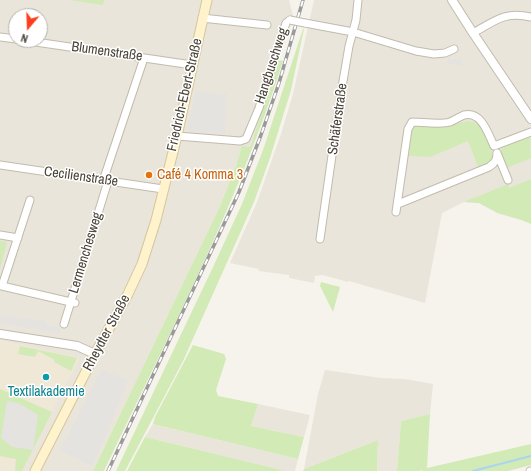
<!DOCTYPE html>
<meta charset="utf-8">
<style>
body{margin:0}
#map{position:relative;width:531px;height:471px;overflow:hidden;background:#f6f3ec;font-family:"Archivo Narrow",sans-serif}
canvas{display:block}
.north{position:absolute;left:8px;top:8px;width:40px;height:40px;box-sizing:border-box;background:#fff;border:1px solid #b7b4b0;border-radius:50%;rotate:199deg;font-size:11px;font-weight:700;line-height:16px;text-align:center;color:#4b4439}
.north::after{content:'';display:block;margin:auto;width:14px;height:18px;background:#fc3f1d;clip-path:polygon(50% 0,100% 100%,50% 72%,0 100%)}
</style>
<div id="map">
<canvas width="531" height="471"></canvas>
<div class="north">N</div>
</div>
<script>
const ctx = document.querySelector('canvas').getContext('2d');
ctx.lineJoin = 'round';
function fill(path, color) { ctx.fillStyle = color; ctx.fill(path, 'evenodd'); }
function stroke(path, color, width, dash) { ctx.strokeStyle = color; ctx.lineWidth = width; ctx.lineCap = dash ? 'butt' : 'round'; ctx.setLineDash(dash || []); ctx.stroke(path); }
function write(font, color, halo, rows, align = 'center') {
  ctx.font = font + ' "Archivo Narrow",sans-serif'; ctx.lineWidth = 3; ctx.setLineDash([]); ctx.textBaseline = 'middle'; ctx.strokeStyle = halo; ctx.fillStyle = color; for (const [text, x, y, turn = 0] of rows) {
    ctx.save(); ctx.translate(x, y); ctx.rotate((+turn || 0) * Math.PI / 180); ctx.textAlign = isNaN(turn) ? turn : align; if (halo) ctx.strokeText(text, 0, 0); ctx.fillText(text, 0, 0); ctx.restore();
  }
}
const residential = new Path2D(`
 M0,0H289L293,15L275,74L250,147H242L236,166L220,206L93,471H0ZM16,16H40V40H16Z
 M314,0H531V224L524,221L497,213L479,203L464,202L442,213L425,303L349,281L348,282L322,275L315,276L314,283L289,278V275L258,271L259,269L230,263L257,202L281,134L293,94Z
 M325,370L381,378L405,379L433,384L430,414L401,421L397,471H377L378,440L304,469L318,394Z
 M258,404L310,415L304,437L251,426Z
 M153,424L298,459L295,471H286L145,437Z`);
const education = new Path2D(`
 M0,340L80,358L22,471H0Z`);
const green = new Path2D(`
 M70,0H104L103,5Z
 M303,29H304L291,90L270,158L254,202L183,361L125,471H116L213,267L242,204L263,150Z
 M279,60L283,61C238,204 168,336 104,471H93L220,206L236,166L242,146L250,147Z
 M469,121C474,122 477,123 481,127C486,132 494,154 493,161L479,169L468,141L430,157L409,156L411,130L415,124L452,125Z
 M530,137L531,158L509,167H505C502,159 497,152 504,146Z
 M531,179V224L522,220L498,213L479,203L464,202L508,184L509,188Z
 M0,241L7,242L0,269Z
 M321,282L340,287L333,312L320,286Z
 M193,345L224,354L226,359L216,390L218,396L258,404L251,426L304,437L298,459L153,424L155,417Z
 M20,346L77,358L71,371L54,362L55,360L38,351L35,357L18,354Z
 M0,389L52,412L22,471H15L16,459L0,456Z
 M430,414L427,468L531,444V465L508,471H422L423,470L419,471H397L401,421Z
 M145,437L286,471H127Z
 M378,440L377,471H303L304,469Z`);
const parking = new Path2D(`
 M448,59L462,60V66L448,64Z
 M196,91L208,93L227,94L225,134L190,132L188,130L187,127Z
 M0,315L45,321L46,325L62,328L61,333L0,323Z
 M101,370L128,380L106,435L92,466L60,451Z
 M7,401L18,403L38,415L33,450L12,447L1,438Z`);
const stream = new Path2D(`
 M473,471L531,456`);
const minor = new Path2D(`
 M202,18L267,25
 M305,23L353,32L416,51L434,54L445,53L454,49
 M473,33C495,21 504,11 531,17
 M0,37L16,39
 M22,40L192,65
 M177,136L240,141L246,139L259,108L286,23L290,20
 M497,153L508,180
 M0,165L163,189
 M103,181L144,58
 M30,200L2,286L75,303
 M398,204L489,167C495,163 497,160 497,153
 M396,212L408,129L412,122C422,122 441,125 450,122C455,120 459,117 464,115C482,111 488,134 494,146L531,132
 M0,235L18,238
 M320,239L341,93L349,46L356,20L358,0
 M64,324L108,181
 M530,471H531`);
const tertiary = new Path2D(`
 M452,0L473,33L531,119
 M0,334L77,346L95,354`);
const secondary = new Path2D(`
 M35,471L95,354L128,294L142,264L156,220L177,136L207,0`);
const rail = new Path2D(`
 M108,471L239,192L261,135L279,83L303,0`);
const minorBridge = new Path2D(`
 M290,20L305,23`);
const markers = [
 [149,175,4,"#e8710a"],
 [46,377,4,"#0f9aa8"]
];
const streetNames = [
 ["Blumenstraße",107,52,8],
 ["Hangbuschweg",272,66,-72],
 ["Friedrich-Ebert-Straße",185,95,-77],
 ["Schäferstraße",338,119,-82],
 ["Cecilienstraße",81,177,8],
 ["Lermenchesweg",86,253,-73],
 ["Rheydter Straße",107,333,-62]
];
const foodNames = [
 ["Café 4 Komma 3",157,175]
];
const cultureNames = [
 ["Textilakademie",46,392]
];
fill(residential, '#eae5da');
fill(education, '#efe8d6');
fill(green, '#d2eab5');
fill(parking, '#e5e3e0');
stroke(stream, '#a9d4f2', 2);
stroke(minor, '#c2bbae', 9);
stroke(tertiary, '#c2bbae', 10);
stroke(secondary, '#d6c79b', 11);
stroke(minor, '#fff', 7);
stroke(tertiary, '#fff', 8);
stroke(secondary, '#fff3cd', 9);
stroke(rail, '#9a9a9a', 3.5);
stroke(rail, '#fff', 2, [6]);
stroke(minorBridge, '#c2bbae', 9, []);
stroke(minorBridge, '#fff', 7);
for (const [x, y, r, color] of markers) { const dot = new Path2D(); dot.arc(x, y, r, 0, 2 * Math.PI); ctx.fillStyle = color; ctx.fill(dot); stroke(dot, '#fff', 1.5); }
write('14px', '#4b4439', '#fff', streetNames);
write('14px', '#c56008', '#fff', foodNames, 'left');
write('14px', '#0d838f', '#fff', cultureNames);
</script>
